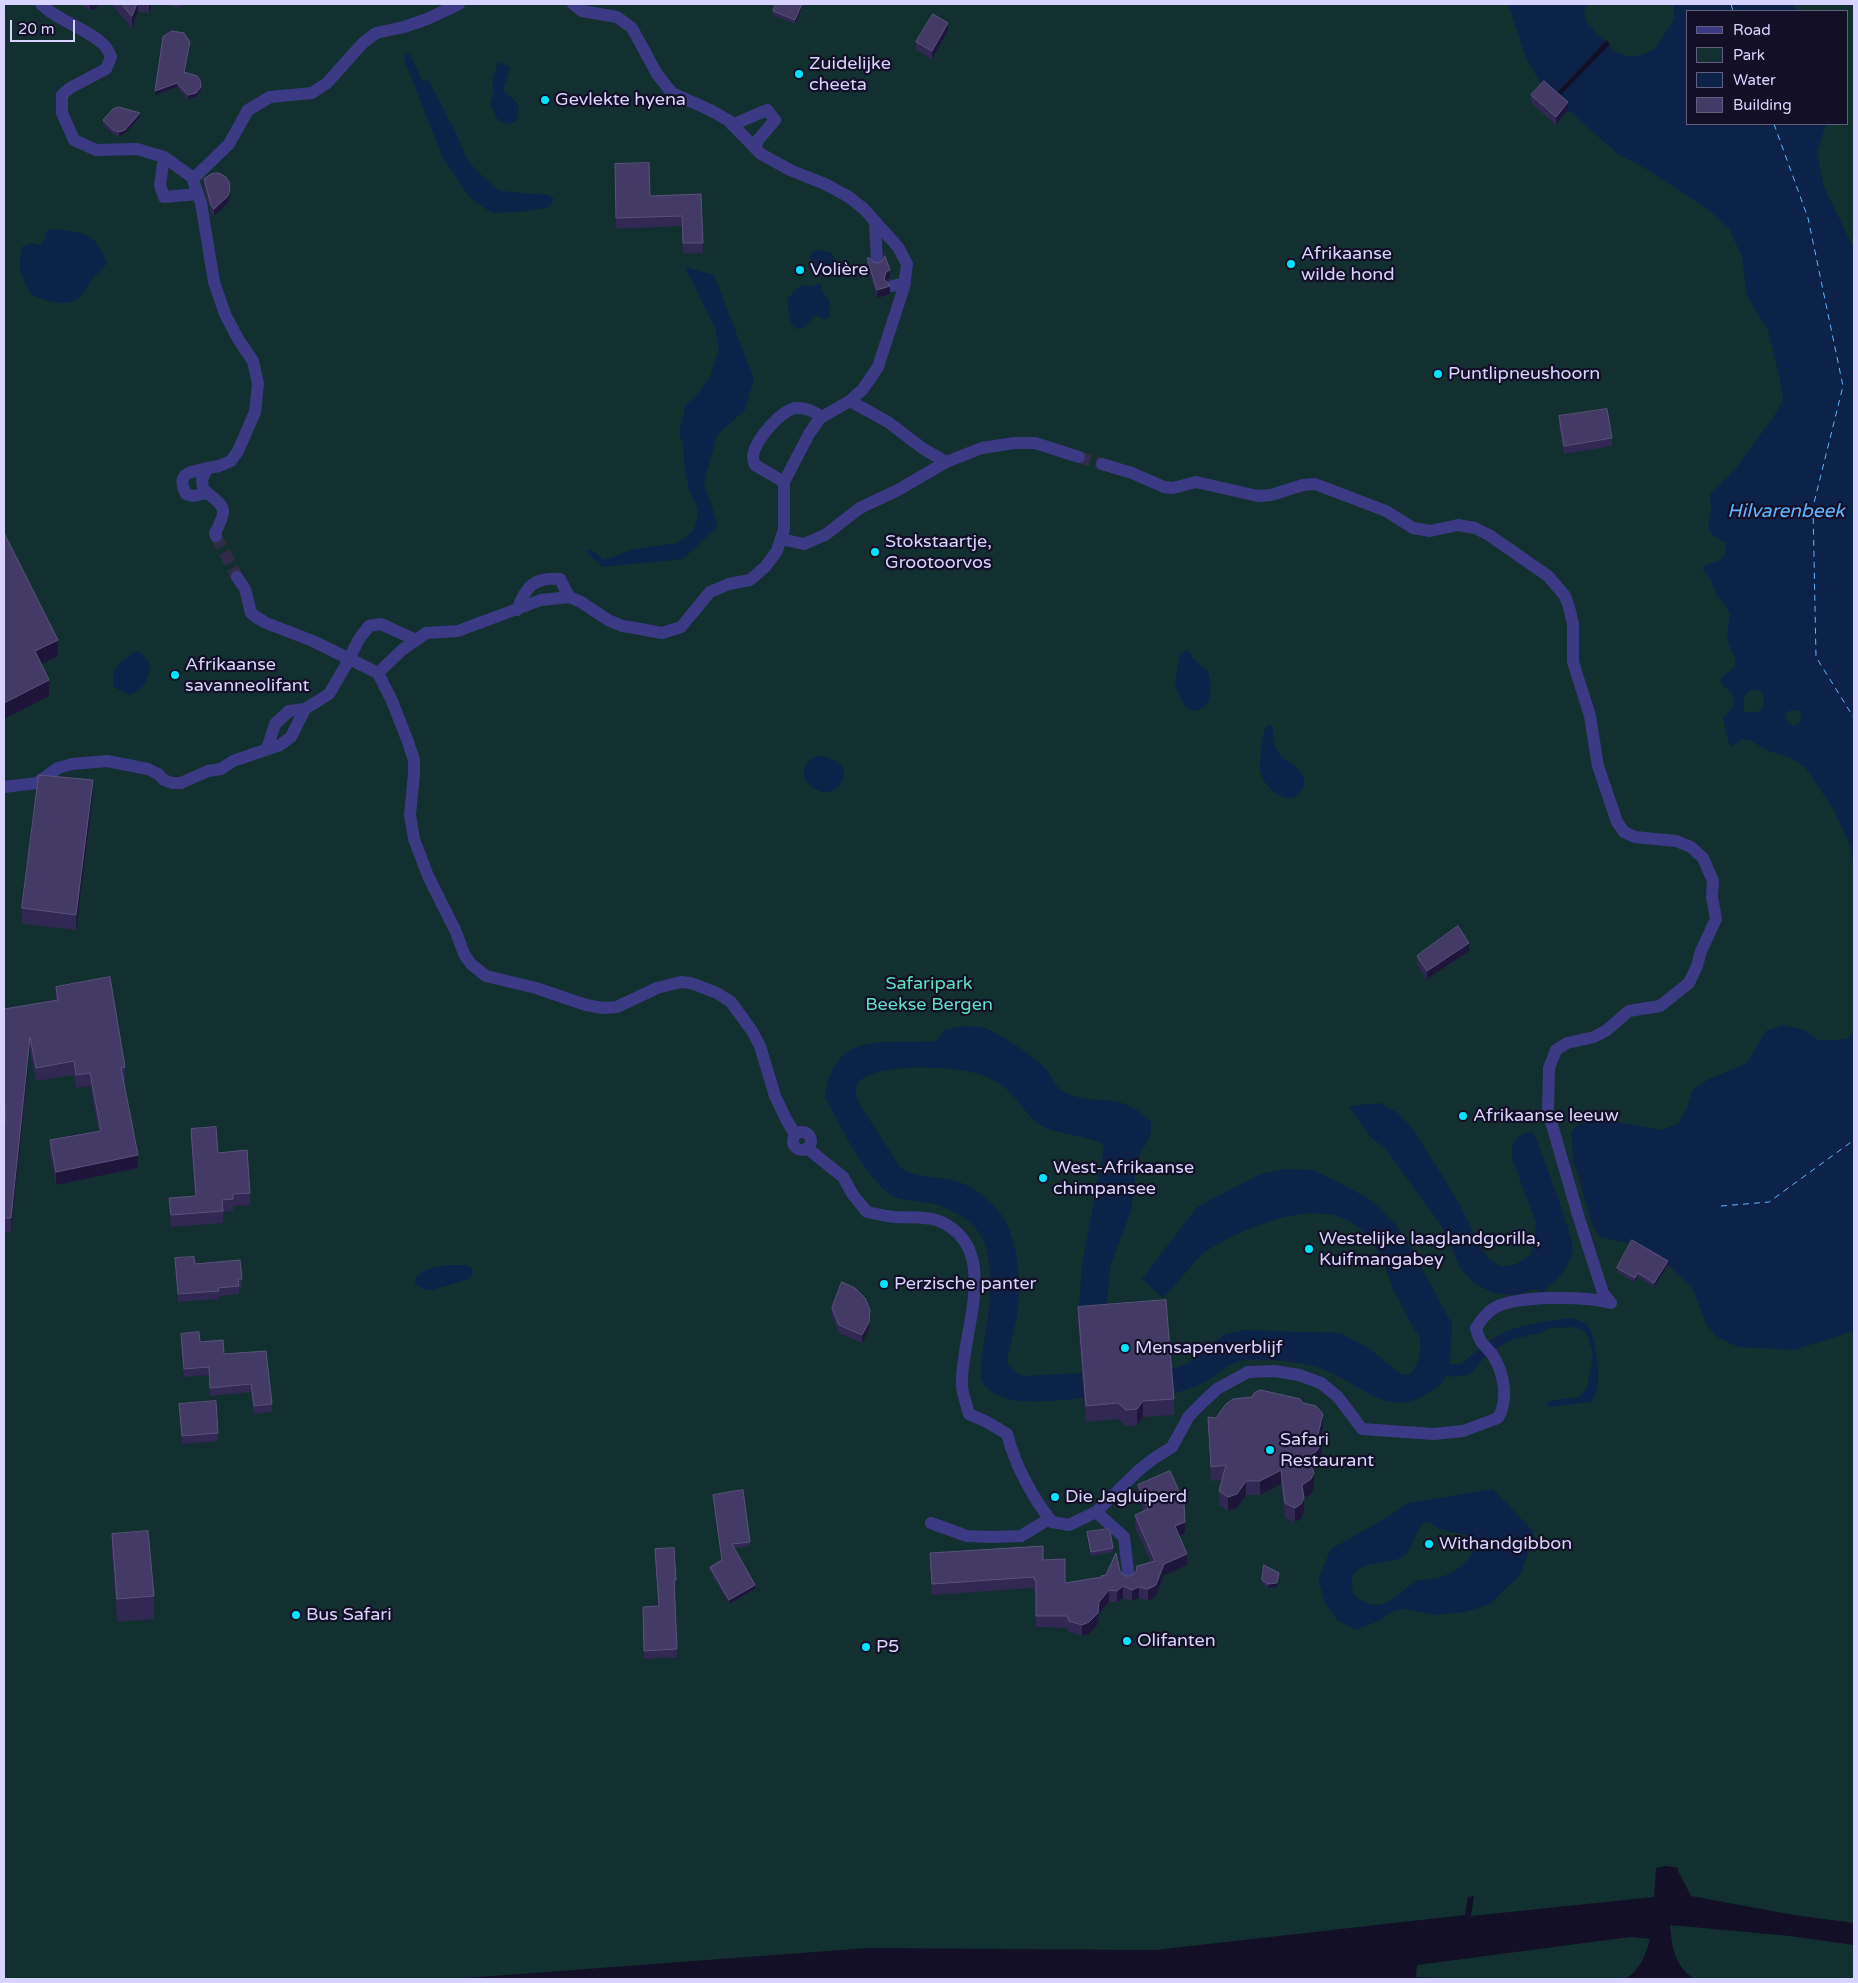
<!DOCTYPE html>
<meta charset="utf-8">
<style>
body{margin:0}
#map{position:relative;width:1858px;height:1983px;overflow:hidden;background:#130f26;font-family:"Varela Round",sans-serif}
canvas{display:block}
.frame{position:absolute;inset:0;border:5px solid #d9d4ff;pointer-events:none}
.legend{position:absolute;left:1686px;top:10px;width:162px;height:115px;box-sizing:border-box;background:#130f26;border:1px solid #625e7d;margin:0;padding:6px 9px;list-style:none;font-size:15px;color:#d9d4ff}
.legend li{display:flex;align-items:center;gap:10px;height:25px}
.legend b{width:25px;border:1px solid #625e7d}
.scale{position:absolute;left:10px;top:20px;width:65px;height:22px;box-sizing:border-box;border:2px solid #d9d4ff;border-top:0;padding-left:6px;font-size:15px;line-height:18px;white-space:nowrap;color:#d9d4ff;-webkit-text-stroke:4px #130f26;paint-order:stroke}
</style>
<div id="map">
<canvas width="1858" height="1983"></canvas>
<div class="frame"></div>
<ul class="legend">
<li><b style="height:6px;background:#3d3a85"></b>Road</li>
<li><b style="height:14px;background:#12302f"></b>Park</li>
<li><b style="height:14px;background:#0c2248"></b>Water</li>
<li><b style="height:14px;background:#433a66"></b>Building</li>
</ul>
<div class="scale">20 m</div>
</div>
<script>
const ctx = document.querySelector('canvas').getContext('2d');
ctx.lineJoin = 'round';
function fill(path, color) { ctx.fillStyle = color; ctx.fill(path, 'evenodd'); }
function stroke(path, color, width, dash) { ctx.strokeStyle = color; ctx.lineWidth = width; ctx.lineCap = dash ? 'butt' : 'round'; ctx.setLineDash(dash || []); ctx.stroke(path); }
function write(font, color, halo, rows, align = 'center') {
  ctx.font = font + ' "Varela Round",sans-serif'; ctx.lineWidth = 4.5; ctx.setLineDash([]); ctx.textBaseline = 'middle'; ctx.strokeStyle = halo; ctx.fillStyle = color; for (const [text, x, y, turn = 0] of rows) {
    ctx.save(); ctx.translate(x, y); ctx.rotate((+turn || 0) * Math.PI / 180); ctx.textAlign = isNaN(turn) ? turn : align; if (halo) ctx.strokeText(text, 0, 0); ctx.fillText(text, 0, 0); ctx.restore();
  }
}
const green = new Path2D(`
 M4,4H1854V1923L1794,1915L1691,1896L1678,1871V1868L1666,1866L1656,1868L1654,1897L1471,1916L1474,1896L1468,1897L1465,1915L1155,1950L868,1948L452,1979H4ZM1687,11H1847V124H1687Z
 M1670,1925L1790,1936L1854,1945V1979H1694C1674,1965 1672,1947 1670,1925Z
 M1630,1937L1650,1939C1646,1954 1640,1971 1625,1979H1463L1416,1977L1417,1965Z`);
const water = new Path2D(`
 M1508,4H1588L1584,11L1587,23L1615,52L1630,57L1642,55L1656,48L1674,19V4H1792L1796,11H1687V124H1826L1817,152L1824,187L1854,249V865L1849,843L1834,810L1805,767L1789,757L1768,751L1750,740L1742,739L1732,746L1729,744L1723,718C1730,711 1739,702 1731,692C1728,689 1724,687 1721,683L1722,677L1735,667C1736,653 1732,656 1729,644C1726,634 1728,625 1730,615L1724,603L1717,596L1710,578L1703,571L1704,566C1718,561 1727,561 1726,543C1713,535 1705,533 1710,516C1712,510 1710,502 1710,495L1737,467L1774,416L1783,400L1779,375L1768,330L1747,296L1742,257L1730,230L1710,211L1648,170L1618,154L1543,88L1526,57ZM1754,689L1760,691L1764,695L1763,708L1760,711L1748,713L1744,711C1743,700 1743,693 1754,689ZM1793,710L1800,711L1801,719L1798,724L1792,726L1785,718L1787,712Z
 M405,53L410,54L422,81L428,79L456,133L468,161L486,180L500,191L549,195L554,199L550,207L520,212L492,213L470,198L442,156L404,59Z
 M498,62L510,67L503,91C516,101 523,104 516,121L509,124L498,120L490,104L494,91L492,81Z
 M58,229C88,234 94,233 107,262C104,269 99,271 95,276C90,282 86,290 81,296C67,309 47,301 32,295C21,277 17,268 22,247L32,243L39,245L45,239L47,230Z
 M820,250L832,253L836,265L832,271C824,271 815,264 810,258L812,252Z
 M685,267L714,275L754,379L745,410L717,435L704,483L718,526L683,559L602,567L586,551L591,550L604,560L635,549L677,543L686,537L694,529L696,523L698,509L689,489L685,470L683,444L679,433L686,405L699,392L711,375L719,348L715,328Z
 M818,283L822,286V292L829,299L830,316L828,318L823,319L816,315L803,328L796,329L791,323L787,299C798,290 796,283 813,287Z
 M1186,650L1189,651L1193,659L1208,671L1211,683L1209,701L1204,707L1197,711L1189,710L1183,703L1175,685L1179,657Z
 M136,651L143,655L150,664C149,679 144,690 129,695L114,687C111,666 120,662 136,651Z
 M1268,725L1272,726C1274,734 1273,744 1278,752C1285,764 1303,764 1304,782C1305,786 1303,789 1301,792C1287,810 1262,785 1260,770C1259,764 1261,757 1261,751C1262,742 1262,732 1268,725Z
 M818,756C834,757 852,767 840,785C823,808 782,770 818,756Z
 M1784,1025L1804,1030L1820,1041L1846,1039L1854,1032V1331L1794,1350L1739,1347L1718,1338L1706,1324L1692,1287L1668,1265L1632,1244L1600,1237L1593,1226L1574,1162L1571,1133L1576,1126L1589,1121L1617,1122L1661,1130L1678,1124L1686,1110L1693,1089L1709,1079L1747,1063L1766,1031Z
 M962,1026C969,1027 979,1026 985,1028C999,1033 1036,1058 1046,1069C1052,1075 1055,1087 1062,1091C1094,1109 1119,1088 1151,1122V1132L1148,1141L1141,1151L1137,1162L1131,1211L1110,1267L1107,1304L1079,1306L1082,1265L1103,1153L1104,1145C1097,1138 1060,1134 1046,1128C1032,1122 1026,1110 1016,1099C1009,1090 1000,1083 989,1078C968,1066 870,1060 857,1085C854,1091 857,1097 859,1103L900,1167C918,1181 946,1174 966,1185C981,1192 1000,1209 1007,1224C1018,1249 1021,1282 1018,1308C1016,1327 1009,1345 1007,1364L1017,1373L1024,1376L1082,1373L1084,1398C1059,1400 999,1410 983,1383C980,1377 981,1370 981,1364C986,1328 999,1269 981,1236C972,1220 954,1211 938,1205C922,1199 900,1204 887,1192C860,1169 842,1127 825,1097C835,1028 884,1045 936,1041L945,1030Z
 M1380,1103L1398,1113L1413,1129L1458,1201L1480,1246L1489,1259L1501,1266L1514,1265L1523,1260L1531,1254L1535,1238L1536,1223L1512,1158C1510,1143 1516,1133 1533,1132C1539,1144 1574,1240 1573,1249C1569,1269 1558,1280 1542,1292L1535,1289L1519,1294L1506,1295L1491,1292L1474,1283L1460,1268L1443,1228L1385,1148L1370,1137L1349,1106Z
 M1284,1169L1313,1170L1336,1181L1371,1200L1395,1224L1413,1251L1452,1324L1450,1364H1461L1479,1349L1486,1356L1469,1375L1454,1377L1446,1375C1443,1383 1436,1389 1428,1393C1390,1419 1361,1385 1327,1371C1304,1361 1273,1359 1248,1360C1230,1360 1220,1374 1205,1382C1195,1387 1183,1390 1173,1394L1171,1369L1187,1364L1226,1334L1243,1330L1340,1333L1370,1349L1397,1371L1403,1375L1411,1374C1419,1361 1423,1350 1419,1335L1415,1331C1409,1319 1403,1308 1397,1297C1386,1274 1382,1248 1362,1230C1328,1200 1277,1216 1240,1233C1229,1238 1214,1245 1204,1253C1191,1265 1176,1285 1163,1298L1142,1279L1197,1207L1261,1174Z
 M451,1265H466L472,1269L473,1274L469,1279L432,1290H426L415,1284V1278C426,1268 436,1266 451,1265Z
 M1572,1318L1586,1323C1597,1336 1605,1394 1590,1402L1549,1407L1547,1406L1548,1401L1579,1397L1587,1388L1593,1355L1587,1334L1583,1330L1573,1327L1549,1328L1541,1333L1512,1339L1492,1351L1486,1343C1511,1325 1542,1321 1572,1318Z
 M1493,1489L1534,1532L1521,1574L1490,1604L1465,1612L1433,1615L1408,1609L1396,1610L1378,1621L1356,1630L1337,1620L1325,1603L1318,1580L1331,1549L1388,1517L1408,1503ZM1426,1522C1433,1523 1434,1527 1440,1529C1451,1533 1462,1532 1472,1537L1476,1546C1469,1564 1451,1576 1433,1579C1428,1580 1422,1579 1418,1580C1400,1589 1386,1616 1361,1600C1355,1597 1352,1592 1352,1585C1350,1557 1394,1567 1406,1554C1415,1544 1415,1529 1426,1522Z`);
const pier = new Path2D(`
 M1607,40L1610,44L1559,97L1556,94Z`);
const ferry = new Path2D(`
 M1731,4L1733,11
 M1774,124L1808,218L1843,386L1813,507L1816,657L1854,718
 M1721,1206L1769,1202L1854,1140`);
const streetTunnel = new Path2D(`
 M1079,457L1102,464
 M216,536L237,577`);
const street = new Path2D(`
 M41,4C59,22 85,27 103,44C107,47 109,53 111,57L106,69L70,88L62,95V113L74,140L96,150L137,149L164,157L192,177L201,203L214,282L225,314L238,339L253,361L258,384L255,412L238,451L231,461L219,466L208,468L202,479L203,489C223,507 230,505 215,533L216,536
 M573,4L582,11L617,17L632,28L657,74L672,93L710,110L728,120L761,154L790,170L825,184L849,197L864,209L898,247L907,264L904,287L878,367L863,389L850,401L820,418L809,434L784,482
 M732,125L767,110L775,120L758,140L755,148
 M164,157L160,185L164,197L198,194
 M193,179L229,144L248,110L270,97L312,93L327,83L363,43L376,33L404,27L427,19L459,4
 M875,223L877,263
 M892,286L905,283
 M850,401L888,422L922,448L946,462
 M1102,464L1132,473L1164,487L1173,488L1196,482L1258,496L1271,495L1303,485L1315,484L1386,511L1413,528L1430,531L1458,525L1475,528L1489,535L1548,576L1565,596L1569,607L1573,624V662L1590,716L1598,766L1617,822L1624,832L1635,837L1676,841L1691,847L1703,858L1713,881L1712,897L1716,919L1701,951L1697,966L1689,983L1660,1006L1629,1011L1607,1030L1594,1037L1567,1043L1556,1050L1549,1068L1548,1111L1578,1215L1603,1293L1611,1303
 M207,493L193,496L186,494C175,472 191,472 208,468
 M781,539L804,544L825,535L860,508L898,490L946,462L982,448L1014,443H1035L1079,457
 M237,577L245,589L251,613L256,617L266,623L313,641L378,673L392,701L408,742L414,760V774L410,815L414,839L428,876L456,932L464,954L471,964L486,976L536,988L586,1005L603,1008L617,1007L657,988L681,982L691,983L717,993L731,1002L752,1031L760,1046L775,1096L787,1121L795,1134
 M517,610C526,586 534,577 560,579L569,597
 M378,673L402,650L426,633L458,631L541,600L569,597L581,602L608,620L622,626L635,628L662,633L681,627L710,592L729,584L750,580L765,567L777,551L784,529V482L755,465C754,462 753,460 753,457C754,441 781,410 796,408C806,407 814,412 822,417
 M267,749L275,724L289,711L305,709
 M4,787L37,783L58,768L72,764L107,761L148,769L158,774L164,780L172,783H181L208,771L221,769L233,761L280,745L291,737L305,709L329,694L346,665L359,639L369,626L381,624L416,640
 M793 1141a9 9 0 1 1 18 0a9 9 0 1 1-18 0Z
 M807,1148L843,1177L853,1195L867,1212C876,1214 885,1216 894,1217C908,1218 926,1216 939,1221C1004,1248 960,1335 962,1385C962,1394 967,1405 969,1414L987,1422L1007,1434C1015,1465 1032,1497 1052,1522L1069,1525L1096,1512L1124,1537L1129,1580
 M1096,1512L1139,1470L1153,1459L1172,1447L1189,1416L1204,1401L1217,1389L1248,1372L1274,1371L1299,1375L1321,1383L1338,1397L1362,1429L1434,1434L1463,1431L1498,1418C1509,1399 1504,1372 1492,1354C1483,1343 1480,1344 1476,1328C1481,1320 1486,1313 1494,1308C1517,1295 1586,1296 1611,1303
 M931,1523L967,1536L992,1537L1021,1536L1049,1519`);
const wall = new Path2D(`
 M82,4H100L95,9L90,10L86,8Z
 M111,4H152L149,13L138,12L132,28Z
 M169,4H182L179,9Z
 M802,8L795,24L773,15V11Z
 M948,31L932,59L916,50V42Z
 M190,46L185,72L201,91L196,97L188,99L177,87L155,95Z
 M1531,95L1568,110L1556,125L1531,103Z
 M140,117L125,134L119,136L113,134L103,124V120Z
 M615,175L650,196L701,194L703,253L683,254L682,226L616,229Z
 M204,179L230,197L228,203L214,216L211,213L204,187Z
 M867,258L873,262L890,278L886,281L890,294L877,298L867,266Z
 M1559,416L1612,438V446L1564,454L1559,424Z
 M93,796L76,930L22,924V908Z
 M1469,951L1427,979L1417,964V956Z
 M56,987L125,1067V1080L123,1081L138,1168L56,1185L50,1154V1140L99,1131L90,1086L76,1088L74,1075L36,1081L30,1050L11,1232L4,1231V1132L5,1120L4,1112V1009L56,1001Z
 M191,1129L218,1153L250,1193V1205L233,1206V1211L223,1212V1223L171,1227L169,1210V1198L195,1196L191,1141Z
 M175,1258L242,1279V1287H239V1294L219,1296V1299L178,1302Z
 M1668,1265L1654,1287L1638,1277L1635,1282L1617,1272V1268Z
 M1078,1307L1174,1399V1415L1143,1417L1137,1425L1126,1426L1118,1419L1086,1422L1078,1323Z
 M832,1308L870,1318L869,1330L862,1343L839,1333L832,1316Z
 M181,1334L200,1342L224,1354L272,1404V1412L254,1414L251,1392L210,1396L209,1375L184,1377Z
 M179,1404L218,1433V1441L182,1444Z
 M1208,1417L1323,1429L1320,1438L1322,1455L1318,1463L1312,1470L1314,1488L1311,1494L1304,1498V1512L1301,1519L1295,1522L1285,1518L1281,1484L1260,1495H1246L1237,1508L1228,1511L1219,1505V1491L1222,1480L1211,1481Z
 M1138,1485L1185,1533L1179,1536L1187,1565L1164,1575L1156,1596L1148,1601L1139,1598L1132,1601L1123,1598L1117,1602H1109L1099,1614L1098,1624L1089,1634L1082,1636L1069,1632L1067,1628L1036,1627V1592H1034V1588L932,1595L930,1553L1043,1560L1065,1583L1101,1577V1576L1120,1571L1125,1576H1130L1151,1562L1135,1527V1515L1144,1511L1138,1496Z
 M713,1495L750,1542V1546L734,1548L755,1589L729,1604L710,1571V1567L722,1560Z
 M1087,1532L1113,1548V1552L1091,1556L1087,1536Z
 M112,1534L154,1596V1619L117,1622L112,1557Z
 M655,1549L676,1580V1588H675L677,1657L644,1659L643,1615L658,1606Z
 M1279,1577L1277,1587L1268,1588L1262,1584V1580Z`);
const shadedWall = new Path2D(`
 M90,4H100L95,9L90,10Z
 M137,4H138V12L132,28V16Z
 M149,4H152L149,13Z
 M802,4V8L795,24V20Z
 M948,23V31L932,59V51Z
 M190,42V46L184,76V72Z
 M177,83V87L155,95V91Z
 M201,87V91L196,97L188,99V95Z
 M1568,102V110L1556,125V117Z
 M140,113V117L125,134L119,136V132Z
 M230,190V197L228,203L214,216V209Z
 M890,270V278L886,280L884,287V279L886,272Z
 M890,286V294L877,298V290Z
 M58,640V656L35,667V651Z
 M49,680V696L4,719V703Z
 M93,780V796L76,930V915Z
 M1469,943V951L1427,979V971Z
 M30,1037V1050L11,1232V1218Z
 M138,1155V1168L56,1185V1172Z
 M1668,1261V1265L1654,1287V1283Z
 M1638,1273V1277L1635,1282V1278Z
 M870,1310L869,1330L862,1343V1335Z
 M1143,1401V1417L1137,1425V1409Z
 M1323,1414V1429L1318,1448V1434Z
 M1322,1441V1455L1318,1463L1309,1474V1460Z
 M1281,1470V1484L1260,1495V1481Z
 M1314,1473V1488L1311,1494L1304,1498V1512L1301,1519L1295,1522V1508L1302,1485Z
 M1246,1481V1495L1237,1508L1228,1511V1497Z
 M1185,1522V1533L1175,1538V1526Z
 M1187,1554V1565L1164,1575L1156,1596L1148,1601V1589L1164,1564Z
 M1279,1573V1577L1277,1587L1268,1588V1584Z
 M755,1585V1589L729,1604V1600Z
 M1123,1586V1598L1117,1602V1591Z
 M1139,1587V1598L1132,1601V1590Z
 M1109,1590V1602L1099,1614L1098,1624L1089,1634L1082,1636V1625Z`);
const building = new Path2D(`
 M122,4H137L132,16Z
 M776,4H802L795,20L773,11Z
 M933,14L948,23L932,51L916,42Z
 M172,31L184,33L190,42L184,72L197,76L200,80L201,87L196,93L188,95L177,83L155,91L163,37Z
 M1544,81L1568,102L1556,117L1531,95Z
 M119,107L140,113L125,130L119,132L113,130L103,120L113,109Z
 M649,163L650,196L701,194L703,243H683L682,216L616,218L615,164Z
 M219,173L226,177L229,182L230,190L228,196L214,209L211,205L204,179L211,174Z
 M885,256L890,270L886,272L884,279L890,286L877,290L867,258H870L873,262L878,263L882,261Z
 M1607,409L1612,438L1564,446L1559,416Z
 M4,533L58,640L35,651L49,680L4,703Z
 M39,775L93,780L76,915L22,908Z
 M1458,926L1469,943L1427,971L1417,956Z
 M110,977L125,1067L121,1068L138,1155L56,1172L50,1140L101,1131L90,1073L76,1075L74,1061L36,1068L30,1037L11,1218H4V1132L6,1112L4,1099V1009L58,1000L56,987Z
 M216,1127L218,1153L247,1150L250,1193L233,1194V1199L222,1200L223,1211L171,1215L169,1198L196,1196L191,1129Z
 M1632,1240L1668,1261L1654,1283L1638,1273L1635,1278L1617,1268Z
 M194,1257L195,1264L240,1260L242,1279H238L239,1286L218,1288L219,1291L178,1294L175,1258Z
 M842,1282L855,1288L865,1298L870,1310L869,1322L862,1335L839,1325L832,1308Z
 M1166,1300L1174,1399L1143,1401L1137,1409L1126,1410L1118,1403L1086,1406L1078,1307Z
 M199,1332L200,1342L223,1340L224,1354L266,1351L272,1404L254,1406L251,1384L210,1388L209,1367L184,1369L181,1334Z
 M1261,1390L1300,1399L1303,1403L1316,1406L1323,1414L1318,1434L1322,1441L1318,1449L1309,1460L1314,1473L1311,1479L1302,1485L1304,1498L1301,1504L1295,1508L1285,1503L1281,1470L1260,1481H1246L1237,1494L1228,1497L1219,1491L1226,1465L1211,1467L1208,1417L1216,1418L1226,1404L1233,1399L1252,1397L1254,1393Z
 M216,1401L218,1433L182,1436L179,1404Z
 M1170,1471L1184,1502L1185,1522L1175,1526L1187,1554L1164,1564L1156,1585L1148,1589L1139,1587L1132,1590L1123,1586L1117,1591L1109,1590L1099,1602L1098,1613L1089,1622L1082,1625L1069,1621L1067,1616H1036V1580H1034V1577L932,1584L930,1553L1043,1546V1560L1065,1559V1583L1102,1577L1101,1576L1106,1575L1116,1553L1120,1571L1125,1576H1130L1136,1572L1137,1566L1155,1561L1135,1515L1148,1509L1138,1485Z
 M743,1490L750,1542L732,1544L755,1585L729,1600L710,1567L722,1560L713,1495Z
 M1107,1529L1110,1531L1113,1548L1091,1552L1087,1532Z
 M148,1531L154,1596L117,1599L112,1534Z
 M674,1548L676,1580H674L677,1649L644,1651L643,1607L659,1606L655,1549Z
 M1264,1565L1279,1573L1277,1583L1268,1584L1262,1580Z`);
const markers = [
 [799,74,5,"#00e5ff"],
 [545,100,5,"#00e5ff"],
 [1291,264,5,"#00e5ff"],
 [800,270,5,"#00e5ff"],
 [1438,374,5,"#00e5ff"],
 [875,552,5,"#00e5ff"],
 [175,675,5,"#00e5ff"],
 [1463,1116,5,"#00e5ff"],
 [1043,1178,5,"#00e5ff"],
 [1309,1249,5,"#00e5ff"],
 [884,1284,5,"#00e5ff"],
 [1125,1348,5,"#00e5ff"],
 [1270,1450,5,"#00e5ff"],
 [1055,1497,5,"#00e5ff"],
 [1429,1544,5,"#00e5ff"],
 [296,1615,5,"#00e5ff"],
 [1127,1641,5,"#00e5ff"],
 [866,1647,5,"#00e5ff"]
];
const poiNames = [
 ["Zuidelijke",809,64],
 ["cheeta",809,85],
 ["Gevlekte hyena",555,100],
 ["Afrikaanse",1301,254],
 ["wilde hond",1301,275],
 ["Volière",810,270],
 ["Puntlipneushoorn",1448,374],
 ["Stokstaartje,",885,542],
 ["Grootoorvos",885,563],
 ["Afrikaanse",185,665],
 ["savanneolifant",185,686],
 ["Afrikaanse leeuw",1473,1116],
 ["West-Afrikaanse",1053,1168],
 ["chimpansee",1053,1189],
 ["Westelijke laaglandgorilla,",1319,1239],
 ["Kuifmangabey",1319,1260],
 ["Perzische panter",894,1284],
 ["Mensapenverblijf",1135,1348],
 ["Safari",1280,1440],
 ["Restaurant",1280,1461],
 ["Die Jagluiperd",1065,1497],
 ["Withandgibbon",1439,1544],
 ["Bus Safari",306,1615],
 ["Olifanten",1137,1641],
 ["P5",876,1647]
];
const parkNames = [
 ["Safaripark",929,984],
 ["Beekse Bergen",929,1005]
];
const waterNames = [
 ["Hilvarenbeek",1786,512]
];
fill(green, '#12302f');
fill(water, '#0c2248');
fill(pier, '#130f26');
stroke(ferry, '#62b6ff', 1, [6, 5]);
stroke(streetTunnel, '#312d47', 12, [12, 6]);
stroke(street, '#3d3a85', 12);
fill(wall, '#312854');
fill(shadedWall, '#1d163a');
fill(building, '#433a66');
stroke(building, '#5a527e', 1);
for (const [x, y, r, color] of markers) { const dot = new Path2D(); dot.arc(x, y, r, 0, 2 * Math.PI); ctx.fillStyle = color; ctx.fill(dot); stroke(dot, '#130f26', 2); }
write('18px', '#d9d4ff', '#130f26', poiNames, 'left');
write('18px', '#5fe0c0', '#130f26', parkNames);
write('italic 19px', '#62b6ff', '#130f26', waterNames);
</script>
